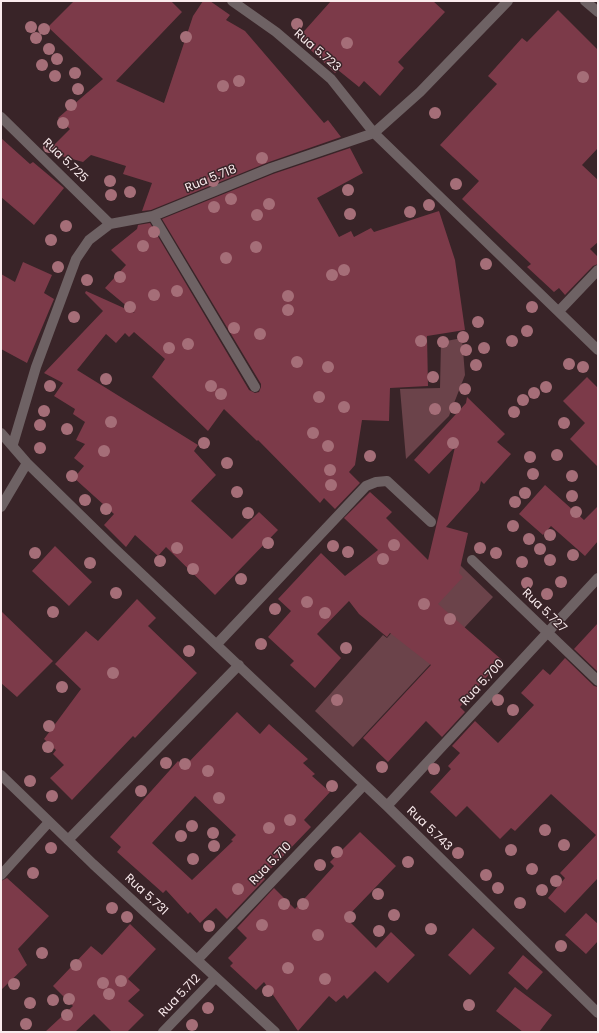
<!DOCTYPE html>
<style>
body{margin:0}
#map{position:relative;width:599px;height:1033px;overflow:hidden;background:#392428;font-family:Poppins,sans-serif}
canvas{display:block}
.frame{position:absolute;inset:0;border:2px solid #faebed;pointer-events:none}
</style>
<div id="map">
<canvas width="599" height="1033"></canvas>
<div class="frame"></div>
</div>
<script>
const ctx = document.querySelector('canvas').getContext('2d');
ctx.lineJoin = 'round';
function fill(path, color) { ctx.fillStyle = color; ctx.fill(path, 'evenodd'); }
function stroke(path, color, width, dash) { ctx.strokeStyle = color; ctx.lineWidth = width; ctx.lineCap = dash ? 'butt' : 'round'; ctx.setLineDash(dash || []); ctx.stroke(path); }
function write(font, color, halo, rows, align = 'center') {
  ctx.font = font + ' Poppins,sans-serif'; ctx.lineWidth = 3; ctx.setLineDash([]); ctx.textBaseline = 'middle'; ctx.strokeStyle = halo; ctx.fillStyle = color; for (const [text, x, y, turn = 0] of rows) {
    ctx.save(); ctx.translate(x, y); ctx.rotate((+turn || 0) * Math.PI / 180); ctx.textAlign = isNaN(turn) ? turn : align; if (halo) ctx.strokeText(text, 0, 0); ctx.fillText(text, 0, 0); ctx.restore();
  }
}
const green = new Path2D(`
 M462,338L465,375L449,416L406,459L400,389L440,388L441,342Z
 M460,565L493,597L353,747L315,711L383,635L387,638L412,609Z`);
const building = new Path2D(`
 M74,1H171L182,12L116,81L164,103L193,16L203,1H210L230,15L226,20L245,31L324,123L328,120L341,137L269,162L151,210L142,211L152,183L123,174L126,166L91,155L83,162L47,152L70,129L58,118L103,79L48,27Z
 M331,1H433L445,12L398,62L404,68L380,96L364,81L359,87L338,70L335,73L298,38Z
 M558,10L598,50V148L582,165L598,180V242L590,249L598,257V264L593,266L565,295L559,288L554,292L527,267L531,264L462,199L479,181L440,145L497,84L488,76L522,38L527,42Z
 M1,138L30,164L33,162L64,188L34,225L1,197Z
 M350,148L363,173L317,198L339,237L351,231L354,237L371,228L374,232L439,211L455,260L465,330L427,336L428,386L390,388L389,421L362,420L355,465L349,472L360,483L335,509L324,498L320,503L258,440L257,441L224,409L208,431L152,377L165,359L134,332L129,337L125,333L116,343L106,334L77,370L198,445L194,451L216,475L191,501L232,539L259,512L278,530L215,595L166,547L158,556L135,535L126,547L104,525L114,514L74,478L84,466L74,458L85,444L76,440L85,422L73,414L75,409L54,396L63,383L44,373L103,311L85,293L86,291L135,313L105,288L126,265L111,250L137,229L138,225L150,223L249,390L255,393L259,392L261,387V384L162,219L273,174Z
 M23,262L52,275L44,293L54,299L27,363L1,349V274L15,282Z
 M587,377L598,388V467L570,439L585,423L563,401Z
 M467,397L505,434L497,442L511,454L484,484L481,481L479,490L446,527L468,533L459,573L463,577L438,604L502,660L460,707L465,712L442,737L426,721L388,762L363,738L431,665L390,633L387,637L359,614L349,601L317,634L341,658L315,688L290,665L294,661L268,637L291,611L278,599L321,553L345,576L378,550L344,518L370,492L392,512L386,518L428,560L455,447L429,474L414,460L466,403Z
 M545,485L584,520L598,506V541L585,556L551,526L543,535L519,514Z
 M55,546L92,582L69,606L32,571Z
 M137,599L156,618L148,626L197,673L135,738L133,736L72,800L50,778L64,765L53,754L56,750L44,739L81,689L55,664L86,631L98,641Z
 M1,611L53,661L17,697L1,683Z
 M598,623V672L574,649Z
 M565,658L594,686L598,687V878L565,913L548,898L565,878L560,873L596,835L551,794L515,831L511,828L500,839L467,806L456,817L430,792L451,769L448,766L460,753L452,746L475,721L498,743L534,705L521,693L543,669L550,675Z
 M237,712L260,734L269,724L308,759L303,763L315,774L312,776L330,792L304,820L311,827L263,877L265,879L227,919L216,908L200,923L190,912L188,914L166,890L163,893L117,852L121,847L110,837L178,761L184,767ZM195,796L236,835L231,840L233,841L192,880L152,843Z
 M360,832L396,866L346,918L376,948L391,932L415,955L388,983L375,971L347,999L344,995L336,1002L329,996L298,1031L264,982L256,990L230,966L233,963L228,958L247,938L237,928L274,888L295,909L334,866L330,862Z
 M7,878L49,916L18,949L27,965L1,990V881Z
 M586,913L598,924V941L586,954L565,935Z
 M130,924L156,949L128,979L140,990L128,1001L144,1015L127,1032H112L94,1014L75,1032H45L73,1006L53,986L91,946L102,955Z
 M473,928L495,948L470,975L448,955Z
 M523,955L543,972L527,990L508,973Z
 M515,987L552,1015L539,1032H523L496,1011Z`);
const minor = new Path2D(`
 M232,1L276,32L331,79L374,133L598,350
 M585,1L598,12
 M1,117L110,224
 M153,216L255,387
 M559,311L598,270
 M1,433L27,463L113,547L387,806L598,1013
 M13,444L36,367L76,259L89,240L110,224L153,216L271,168L374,133L420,92L508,1
 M1,507L27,463
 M472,560L598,681
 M217,644L366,486L376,482L387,481L431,522
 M1,775L93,864L275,1032
 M387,806L598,578
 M68,840L239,665
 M1,875L49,822
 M197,960L363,786
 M163,1032L215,978`);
const trees = [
 [297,24],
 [31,27],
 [44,29],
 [186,37],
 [36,38],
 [347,43],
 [49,49],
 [57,59],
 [42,65],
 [75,73],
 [55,76],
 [583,77],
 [239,81],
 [223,86],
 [78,89],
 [71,105],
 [435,113],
 [63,123],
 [49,147],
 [262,158],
 [110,181],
 [213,181],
 [456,184],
 [348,190],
 [130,192],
 [111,195],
 [231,199],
 [269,204],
 [429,205],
 [214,207],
 [410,212],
 [350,214],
 [257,215],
 [66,226],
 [154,232],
 [51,240],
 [143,246],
 [256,247],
 [226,258],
 [486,264],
 [58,267],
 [344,270],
 [332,275],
 [120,277],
 [87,280],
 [177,291],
 [154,295],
 [288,296],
 [130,307],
 [532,307],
 [288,310],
 [74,317],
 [478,322],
 [234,328],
 [527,331],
 [260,334],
 [463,337],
 [421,341],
 [512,341],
 [443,342],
 [188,344],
 [169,348],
 [484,348],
 [466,350],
 [297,362],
 [569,364],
 [476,365],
 [328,367],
 [583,367],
 [433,377],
 [106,379],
 [50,386],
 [211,386],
 [546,387],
 [465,389],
 [534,393],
 [221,394],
 [319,397],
 [523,400],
 [344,407],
 [455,408],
 [435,409],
 [44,411],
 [514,412],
 [111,422],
 [564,423],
 [40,425],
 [67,429],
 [313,433],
 [204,443],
 [453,443],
 [328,446],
 [40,448],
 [104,451],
 [557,455],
 [370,456],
 [530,457],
 [227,463],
 [330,470],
 [533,474],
 [72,476],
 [572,476],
 [331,485],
 [237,492],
 [525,493],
 [572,496],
 [85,500],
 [515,502],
 [106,509],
 [576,512],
 [248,513],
 [513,526],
 [550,535],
 [529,539],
 [268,543],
 [394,545],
 [333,546],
 [177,548],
 [480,548],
 [540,549],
 [348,552],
 [35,553],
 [496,553],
 [573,555],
 [383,559],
 [550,560],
 [160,561],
 [522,562],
 [90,563],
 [193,569],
 [241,579],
 [561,582],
 [527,583],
 [116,593],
 [547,594],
 [307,602],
 [424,604],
 [275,609],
 [53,612],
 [325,613],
 [450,619],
 [261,644],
 [346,648],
 [189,651],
 [113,673],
 [62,687],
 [337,700],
 [498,700],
 [513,710],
 [49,726],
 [48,747],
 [166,763],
 [185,764],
 [382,767],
 [434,769],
 [208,771],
 [30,781],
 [332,786],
 [141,791],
 [52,796],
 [219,798],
 [290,820],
 [192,826],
 [269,828],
 [545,830],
 [213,833],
 [181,836],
 [564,845],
 [214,846],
 [51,848],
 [511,850],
 [337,852],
 [458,853],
 [193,859],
 [408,862],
 [320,865],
 [532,869],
 [33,873],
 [486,875],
 [556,881],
 [498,888],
 [238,889],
 [542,890],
 [378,894],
 [520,903],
 [284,904],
 [303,904],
 [112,908],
 [394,915],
 [127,917],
 [350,917],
 [262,925],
 [209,926],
 [431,929],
 [379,931],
 [318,935],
 [561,946],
 [42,953],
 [76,965],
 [288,968],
 [325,979],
 [121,981],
 [103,983],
 [14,984],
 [268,991],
 [109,994],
 [69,999],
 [53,1000],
 [30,1003],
 [469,1005],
 [208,1008],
 [67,1015],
 [26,1024],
 [192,1025]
];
const streetNames = [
 ["Rua 5.723",317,51,41],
 ["Rua 5.725",65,161,44],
 ["Rua 5.718",211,179,-22],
 ["Rua 5.727",544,611,44],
 ["Rua 5.700",483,683,-47],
 ["Rua 5.743",429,829,44],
 ["Rua 5.710",271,864,-46],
 ["Rua 5.731",146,895,43],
 ["Rua 5.712",180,996,-46]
];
fill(green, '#6b434a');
fill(building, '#7c3a49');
stroke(minor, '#6e6264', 10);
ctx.fillStyle = '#a56e78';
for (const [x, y] of trees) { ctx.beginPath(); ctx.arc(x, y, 6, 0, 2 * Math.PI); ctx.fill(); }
write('12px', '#faebed', '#392428', streetNames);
</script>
